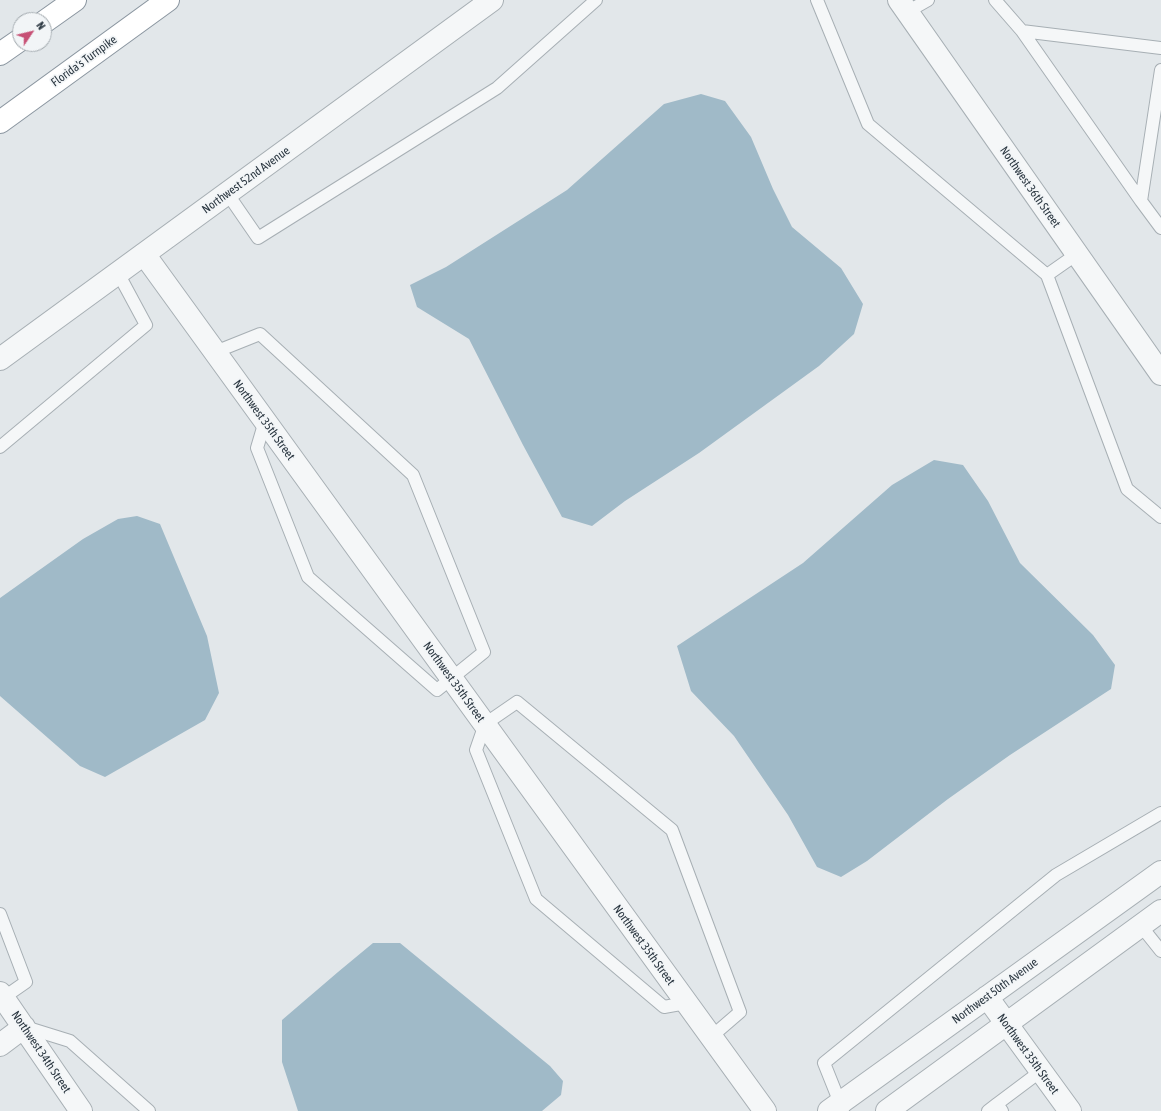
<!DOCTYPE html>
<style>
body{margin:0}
#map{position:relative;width:1161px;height:1111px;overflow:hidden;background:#e2e7ea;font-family:"Asap Condensed",sans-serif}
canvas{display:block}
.north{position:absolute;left:12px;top:12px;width:40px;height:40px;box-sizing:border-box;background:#f2f5f7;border:1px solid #a2a9ae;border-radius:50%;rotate:55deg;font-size:11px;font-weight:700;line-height:16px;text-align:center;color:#2b3741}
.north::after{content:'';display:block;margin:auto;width:14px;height:18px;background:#c75075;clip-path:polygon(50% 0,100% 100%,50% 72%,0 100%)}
</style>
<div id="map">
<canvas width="1161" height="1111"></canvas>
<div class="north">N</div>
</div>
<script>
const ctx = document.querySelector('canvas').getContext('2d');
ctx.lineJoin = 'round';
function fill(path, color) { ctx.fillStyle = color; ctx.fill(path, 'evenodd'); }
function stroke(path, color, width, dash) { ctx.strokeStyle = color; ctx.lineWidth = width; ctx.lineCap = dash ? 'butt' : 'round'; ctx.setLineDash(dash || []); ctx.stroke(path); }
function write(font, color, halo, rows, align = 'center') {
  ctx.font = font + ' "Asap Condensed",sans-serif'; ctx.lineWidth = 3.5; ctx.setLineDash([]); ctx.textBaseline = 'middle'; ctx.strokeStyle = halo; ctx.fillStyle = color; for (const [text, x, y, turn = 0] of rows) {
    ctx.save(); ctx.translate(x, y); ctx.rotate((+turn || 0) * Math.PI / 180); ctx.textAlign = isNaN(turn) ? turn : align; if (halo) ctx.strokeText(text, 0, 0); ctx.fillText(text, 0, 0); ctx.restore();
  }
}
const water = new Path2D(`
 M701,94L725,101L751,137L773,189L792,227L841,268L863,304L854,334L819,366L699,453L625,501L592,526L562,517L523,445L469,339L417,307L410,285L446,267L567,190L664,104Z
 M934,460L963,465L988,501L1020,563L1093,635L1115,665L1111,689L1010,755L948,799L867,861L841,877L817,867L788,815L734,736L691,691L677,646L803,563L892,485Z
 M137,516L160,524L207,636L219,693L205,720L105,777L80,766L0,696V598L83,539L118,519Z
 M373,943H400L550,1066L563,1081L561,1095L542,1111H298L282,1062V1020L338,972Z`);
const lane = new Path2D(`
 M817,0L868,124L1047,275L1077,254
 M995,0L1022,31L1161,48
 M907,12L928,0
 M1022,31L1141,201
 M1161,70L1141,201L1161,228
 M227,193L258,238L497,88L596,0
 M1047,275L1127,489L1161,517
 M215,352L260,334L413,475L484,652L437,690L308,577L257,448L265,421
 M0,447L146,325L118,273
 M0,914L26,982L3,998
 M1141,926L1161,951
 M686,1003L664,1007L536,899L476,750L485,724L517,702L672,830L740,1012L711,1037
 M25,1027L70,1041L149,1111
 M997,1104L1041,1071
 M844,1107L840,1103L824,1063L1056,875L1161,813
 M988,1111L997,1104L1002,1111`);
const street = new Path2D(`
 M899,0L1161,374
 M144,254L765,1111
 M0,359L492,0
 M0,993L81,1111
 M987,997L1070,1111
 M0,1045L24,1027
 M829,1111L1161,872
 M887,1111L1161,911`);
const highway = new Path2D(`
 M44,22L75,0
 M0,54L20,40
 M0,122L168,0`);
const streetNames = [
 ["Florida's Turnpike",84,61,-36],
 ["Northwest 52nd Avenue",246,180,-36],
 ["Northwest 36th Street",1030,187,55],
 ["Northwest 35th Street",264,420,54],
 ["Northwest 35th Street",454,682,54],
 ["Northwest 35th Street",644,945,54],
 ["Northwest 50th Avenue",995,991,-36],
 ["Northwest 34th Street",41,1052,56],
 ["Northwest 35th Street",1028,1054,54]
];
fill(water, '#a0bac8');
stroke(lane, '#a7afb4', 14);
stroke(street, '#a7afb4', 24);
stroke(highway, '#8b96a0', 24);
stroke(lane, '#f5f7f8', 12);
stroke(street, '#f5f7f8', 22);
stroke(highway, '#fff', 22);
write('12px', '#2b3741', '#f2f5f7', streetNames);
</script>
